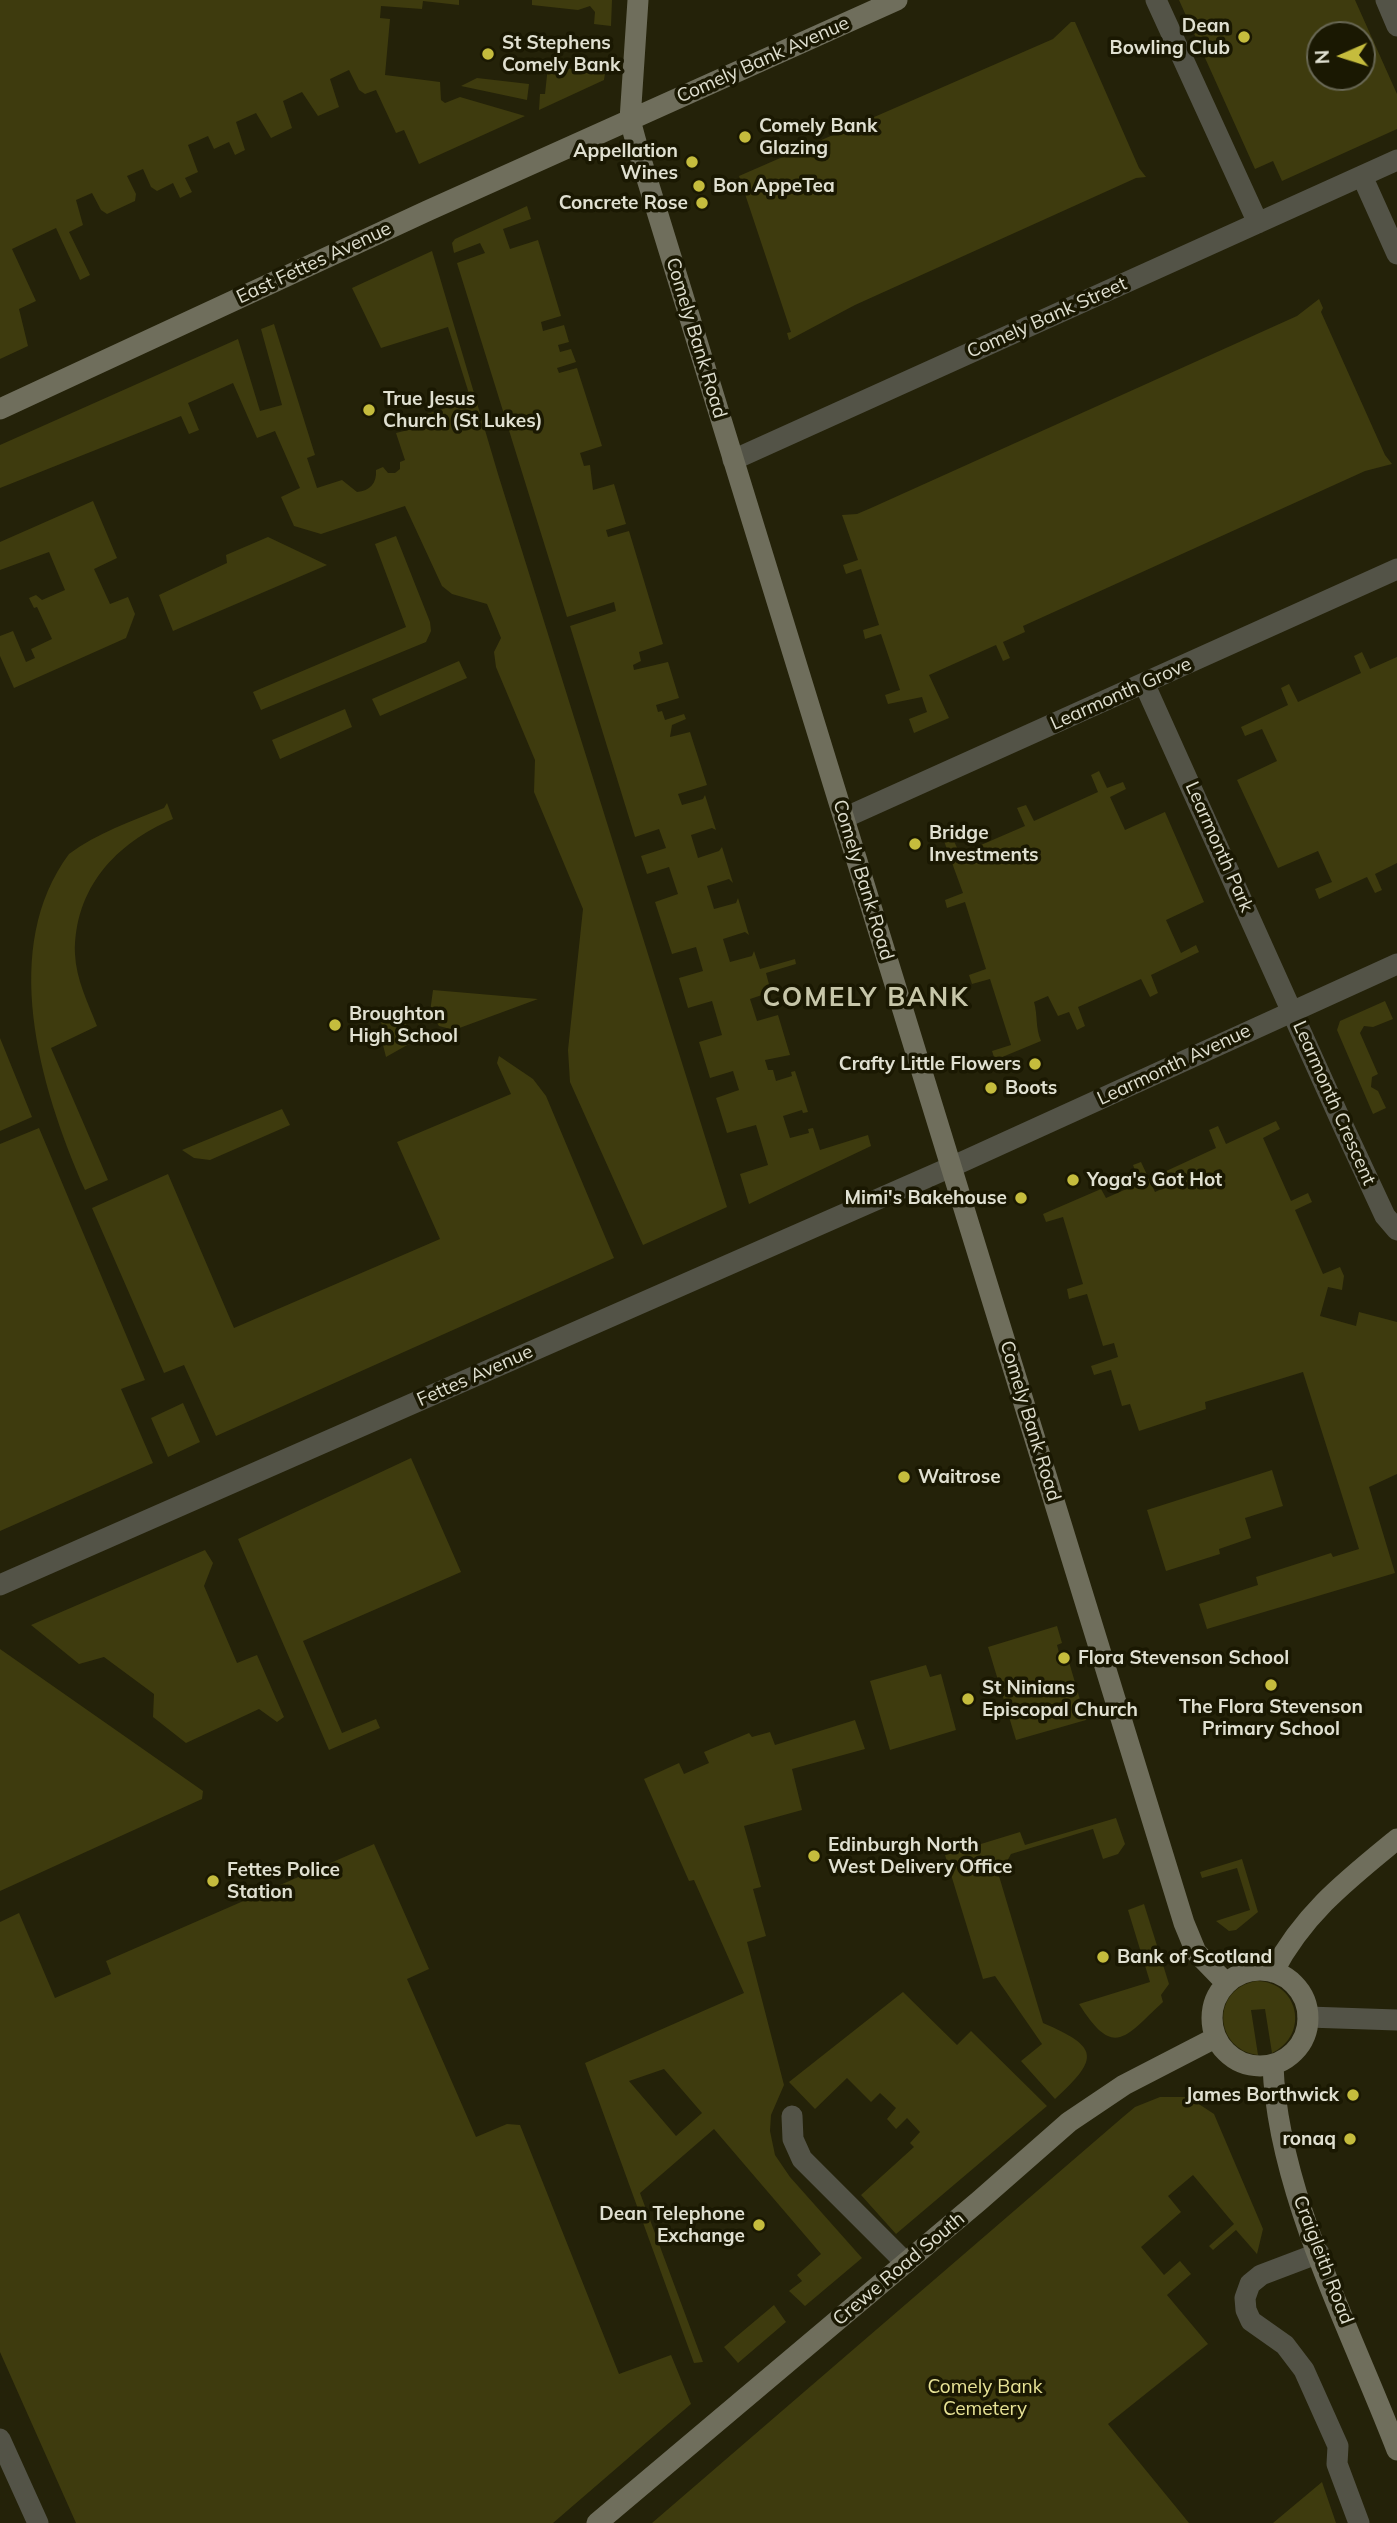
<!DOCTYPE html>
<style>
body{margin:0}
#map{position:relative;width:1397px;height:2523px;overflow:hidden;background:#242209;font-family:Mulish,sans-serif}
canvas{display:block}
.north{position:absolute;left:1306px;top:21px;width:70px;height:70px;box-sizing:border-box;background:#1a1802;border:2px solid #696855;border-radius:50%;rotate:267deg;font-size:19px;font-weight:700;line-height:28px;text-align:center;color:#e0e0d1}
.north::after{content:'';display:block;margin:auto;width:24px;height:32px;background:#c5bc3d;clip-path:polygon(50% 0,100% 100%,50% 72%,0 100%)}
</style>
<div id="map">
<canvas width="1397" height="2523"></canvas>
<div class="north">N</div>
</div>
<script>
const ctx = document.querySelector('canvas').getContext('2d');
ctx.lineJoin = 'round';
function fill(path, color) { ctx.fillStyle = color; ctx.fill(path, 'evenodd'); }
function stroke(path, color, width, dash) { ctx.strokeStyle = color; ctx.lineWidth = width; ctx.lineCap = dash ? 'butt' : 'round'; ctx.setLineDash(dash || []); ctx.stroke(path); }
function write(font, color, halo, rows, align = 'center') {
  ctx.font = font + ' Mulish,sans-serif'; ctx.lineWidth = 7; ctx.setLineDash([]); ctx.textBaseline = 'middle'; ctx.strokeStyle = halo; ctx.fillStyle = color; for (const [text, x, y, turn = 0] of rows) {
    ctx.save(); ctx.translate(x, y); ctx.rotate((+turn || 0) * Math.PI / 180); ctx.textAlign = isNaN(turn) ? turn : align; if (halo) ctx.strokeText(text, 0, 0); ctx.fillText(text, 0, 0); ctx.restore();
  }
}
const green = new Path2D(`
 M0,0H459V5L423,1L422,9L381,6L380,18L390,19L385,75L440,82L441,100L445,103L460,97L525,116L419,164L404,130L396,133L376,90L365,94L359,90L349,70L330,79L339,107L318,116L302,92L283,101L292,128L271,138L256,113L236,122L245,150L235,155L229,142L214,149L208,136L188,145L198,172L185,178L192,192L180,198L173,183L157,191L151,187L143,169L127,176L136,194L135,201L107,214L101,210L92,193L76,200L83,225L69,232L90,275L80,280L56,228L12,249L36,301L19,309L28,346L0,359Z
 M532,0H612L611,26L594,24L595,12L590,6L578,10L532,5Z
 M1179,0H1355L1397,94V129L1282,181L1273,161L1255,169ZM1320,35H1362V77H1320Z
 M1071,22H1075L1139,168L1146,177L1136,178L855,305L789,340L787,333L791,332L739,176L1053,39Z
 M548,66L605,73L604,80L539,110L540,94H545Z
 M477,78L529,84L527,100L461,86Z
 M527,206L531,219L503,229L510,249L538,240L561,316L541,322L543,331L564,325L569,342L558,345L560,352L571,349L576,362L557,368L559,373L577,368L602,446L580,453L584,466L590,465L593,490L614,484L626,524L606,530L608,537L629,531L663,644L639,652L641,661L633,665L634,670L668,662L679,698L656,705L658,712L662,711L665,720L684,714L686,719L672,725L670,737L690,732L707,785L678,794L682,805L703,799L705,795L716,830L712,828L691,835L698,858L719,851L722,847L733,883L729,879L707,886L714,909L736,903L738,898L749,935L745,932L723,939L730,962L752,956L754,951L760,969L795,959L796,964L766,973L771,992L750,999L757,1021L778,1015L790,1055L765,1060L768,1070H773L776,1081L792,1076L791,1072L795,1071L808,1112L803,1113L802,1110L783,1116L790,1138L809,1133L808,1129L813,1128L820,1150L868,1135L871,1146L749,1204L740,1174L768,1165L756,1125L727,1133L716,1098L739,1090L733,1071L710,1078L699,1042L722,1035L712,1001L688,1008L679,978L703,971L696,947L672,954L655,902L678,894L669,867L647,874L641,856L666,848L659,829L635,837L570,626L616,611L614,602L567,617L457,263L485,253L480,243L454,253L452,243L455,239Z
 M432,251L498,474L727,1207L643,1245L570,1082L568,1050L583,909L534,792L535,760L496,667L494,652L501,638L487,604L452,594L442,586L405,506L321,534L294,526L281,497L300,488L275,431L257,438L233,383L188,403L199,430L189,434L181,416L0,488V445L238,339L260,411L282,405L261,329L274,324L315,455L307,458L317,488L342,480L357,492C370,491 377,483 376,470L383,467L388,473H395L400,469V462L405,460L396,433L408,430L405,421L471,400L448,327L381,348L352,288Z
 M1319,299L1323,308L1321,312L1385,455L1392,464L1365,471L1023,626L1025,632L1003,642L1010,658L1003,661L996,645L929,675L949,718L914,733L909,719L927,712L922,697L888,704L885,695L900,690L881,634L865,639L863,630L879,625L861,569L846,574L843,565L858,560L842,515L857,514L871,508L1297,316Z
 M93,501L117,558L94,569L110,604L128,597L135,614L126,638L14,688L0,656V636L13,631L26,662L35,658L31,649L52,639L37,607L34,608L29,598L36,595L42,600L65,590L49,552L0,570V542Z
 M396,536L430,622L431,631L426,642L261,710L253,692L406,627L375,544Z
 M268,537L327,565L173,631L159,595L227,563L226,555Z
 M1362,652L1370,669L1397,657V863L1375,874L1382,890L1375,893L1367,877L1319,899L1315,889L1332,882L1318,851L1278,868L1237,780L1277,761L1262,729L1245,736L1241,727L1288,705L1281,688L1289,684L1298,702L1361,673L1354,656Z
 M459,661L467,678L380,716L372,699Z
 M345,709L352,727L280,759L272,740Z
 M1099,771L1107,788L1123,782L1126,789L1110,797L1125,830L1165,812L1204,902L1166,920L1181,953L1196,945L1199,952L1151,975L1158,993L1150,997L1141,979L1078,1007L1085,1026L1077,1030L1069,1012L1058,1016L1048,996L1034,1002C1038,1016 1035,1027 1041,1041L995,1060L992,1051L1011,1045L990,979L972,984L969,975L986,969L965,902L947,908L945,900L963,893L944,841L952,837L960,854L1025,826L1017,808L1026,805L1034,821L1098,792L1091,775Z
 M167,803L173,819C116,843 74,888 75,954C76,979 88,1003 97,1026L51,1048L108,1180L85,1190C38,1083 0,947 69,854C97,833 132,821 164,808Z
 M433,990L538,999L454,1030L439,1026L430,1012Z
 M1385,1001L1393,1019L1373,1027L1364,1026L1360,1033L1378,1074L1372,1077L1371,1087L1378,1091L1386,1108L1373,1114L1337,1030L1340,1021Z
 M381,1009C398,1014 414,1024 409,1044L386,1057L382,1041Z
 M0,1038L32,1117L0,1131Z
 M499,1056L533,1079L546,1096L614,1258L216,1436L184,1365L164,1373L92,1208L168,1174L234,1328L440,1239L397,1142L511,1094L497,1063Z
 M282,1109L290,1125L210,1160L194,1158L182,1150Z
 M1276,1121L1280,1129L1263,1138L1291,1201L1308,1193L1312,1202L1295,1210L1323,1274L1340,1267L1344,1276L1342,1290L1328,1287L1320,1316L1356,1326L1359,1312L1397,1322V1474L1369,1487L1395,1573L1207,1629L1199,1604L1258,1585L1256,1577L1331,1553L1333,1557L1359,1549L1303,1372L1205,1402L1206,1409L1139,1431L1130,1404L1122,1406L1111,1370L1094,1375L1091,1366L1118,1357L1114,1343L1103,1346L1087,1294L1069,1299L1067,1289L1083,1284L1063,1217L1046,1222L1043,1214L1101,1189L1106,1198L1140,1183L1133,1165L1141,1162L1155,1192L1168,1186L1162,1173L1216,1148L1209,1130L1218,1126L1226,1144Z
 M39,1128L145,1380L121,1389L153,1463L0,1531V1144Z
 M183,1403L200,1442L168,1457L151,1418Z
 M411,1458L461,1572L303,1641L342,1733L376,1719L380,1728L329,1750L238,1539Z
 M1272,1470L1283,1506L1245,1518L1251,1538L1219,1549L1220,1554L1166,1571L1147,1510Z
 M205,1550L213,1563L204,1586L237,1663L257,1655L284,1717L277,1722L259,1709L186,1743L153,1717L154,1694L104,1657L79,1664L31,1625Z
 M1057,1626L1062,1643L1057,1645L1062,1664L1069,1662L1086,1720L1016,1740L988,1647Z
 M0,1649L203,1791L202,1799L0,1891Z
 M926,1665L930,1677L941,1674L956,1730L890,1750L870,1681Z
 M855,1720L865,1749L792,1769L802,1810L744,1826L761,1887L753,1889L766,1936L747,1942L784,2085L771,2115L770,2131L775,2155L790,2177L862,2258L805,2306L789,2291L802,2281L797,2275L821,2254L714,2129L640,2193L703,2362L694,2363L585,2063L744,1993L694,1880L689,1881L644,1779L679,1763L684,1774L709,1763L704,1752L749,1733L752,1737L770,1732L775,1745ZM664,2069L702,2113L676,2136L629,2081Z
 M1116,1818L1125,1844L1118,1854L1103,1859L1093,1829L1011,1854L999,1876L1043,2023C1099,2047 1100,2058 1055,2099L1021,2061L1042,2044L995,1976L983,1979L945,1855L1020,1832L1025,1845Z
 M374,1844L429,1969L407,1979L476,2137L507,2124L520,2125L619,2374L671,2355L691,2404L553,2523H76L0,2352V1922L19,1913L55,1998L111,1974L106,1961Z
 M1242,1859L1258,1912L1236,1930L1229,1931L1216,1921L1250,1910L1237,1868L1202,1878L1200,1872Z
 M1144,1904L1169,1984L1161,1995L1163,2002C1124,2038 1114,2059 1079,2004L1150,1982L1128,1910Z
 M1257,1981C1299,1982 1310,2035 1272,2053L1265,2009L1251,2010L1258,2055C1213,2049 1211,1988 1257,1981Z
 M903,1992L957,2045L971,2031L1047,2106L896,2234L861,2195L914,2147L910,2143L920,2132L907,2118L896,2129L887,2119L896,2108L880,2093L871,2102L847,2078L815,2109L789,2082Z
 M1160,2097H1188L1214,2114L1263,2229L1257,2254L1236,2230L1213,2250L1209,2246L1234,2224L1193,2175L1168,2196L1181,2212L1141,2247L1164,2275L1180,2261L1191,2274L1167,2295L1208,2344L1108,2424L1189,2523H652L1123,2117L1135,2107Z
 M774,2305L786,2322L738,2363L724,2347Z
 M1322,2482L1336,2523H1273Z`);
const street = new Path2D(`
 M1156,0L1258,223
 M1386,0L1397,26
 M1362,176L1397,254
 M733,460L1397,160
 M1144,683L1345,1130L1385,1216L1397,1230
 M844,818L1397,569
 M0,1585L951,1167L1397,964
 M1308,2017L1397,2020
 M792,2116L793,2139L802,2159L906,2263
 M1319,2253L1261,2275L1250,2284L1245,2298L1246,2310L1251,2321L1285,2345L1304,2370L1338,2446L1337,2464L1359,2523
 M0,2439L38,2523`);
const secondary = new Path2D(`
 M638,0L630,120L639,153L1184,1923L1196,1952L1226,1983
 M0,409L427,211L897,0
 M1212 2018a48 48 0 1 1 96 0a48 48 0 1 1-96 0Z
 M1273,1972C1304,1913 1347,1880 1397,1839
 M1273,2065C1277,2191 1352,2332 1397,2450
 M597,2523L979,2201L1069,2122L1124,2085L1215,2038`);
const markers = [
 [1244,37,7,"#c5bc3d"],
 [488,54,7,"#c5bc3d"],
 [745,137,7,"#c5bc3d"],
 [692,162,7,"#c5bc3d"],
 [699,186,7,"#c5bc3d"],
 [702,203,7,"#c5bc3d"],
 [369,410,7,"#c5bc3d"],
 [915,844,7,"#c5bc3d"],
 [335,1025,7,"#c5bc3d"],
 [1035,1064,7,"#c5bc3d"],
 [991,1088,7,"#c5bc3d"],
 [1073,1180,7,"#c5bc3d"],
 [1021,1198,7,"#c5bc3d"],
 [904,1477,7,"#c5bc3d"],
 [1064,1658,7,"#c5bc3d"],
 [1271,1685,7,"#c5bc3d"],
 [968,1699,7,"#c5bc3d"],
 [814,1856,7,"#c5bc3d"],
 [213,1881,7,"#c5bc3d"],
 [1103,1957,7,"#c5bc3d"],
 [1353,2095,7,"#c5bc3d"],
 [1350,2139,7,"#c5bc3d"],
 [759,2225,7,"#c5bc3d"]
];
const poiNames = [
 ["Dean",1230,26,"right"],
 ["Bowling Club",1230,48,"right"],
 ["St Stephens",502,43],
 ["Comely Bank",502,65],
 ["Comely Bank",759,126],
 ["Glazing",759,148],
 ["Appellation",678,151,"right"],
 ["Wines",678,173,"right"],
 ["Bon AppeTea",713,186],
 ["Concrete Rose",688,203,"right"],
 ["True Jesus",383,399],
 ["Church (St Lukes)",383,421],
 ["Bridge",929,833],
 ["Investments",929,855],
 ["Broughton",349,1014],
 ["High School",349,1036],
 ["Crafty Little Flowers",1021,1064,"right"],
 ["Boots",1005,1088],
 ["Yoga's Got Hot",1087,1180],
 ["Mimi's Bakehouse",1007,1198,"right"],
 ["Waitrose",918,1477],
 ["Flora Stevenson School",1078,1658],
 ["St Ninians",982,1688],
 ["Episcopal Church",982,1710],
 ["The Flora Stevenson",1271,1707,"center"],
 ["Primary School",1271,1729,"center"],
 ["Edinburgh North",828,1845],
 ["West Delivery Office",828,1867],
 ["Fettes Police",227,1870],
 ["Station",227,1892],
 ["Bank of Scotland",1117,1957],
 ["James Borthwick",1339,2095,"right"],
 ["ronaq",1336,2139,"right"],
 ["Dean Telephone",745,2214,"right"],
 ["Exchange",745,2236,"right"]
];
const streetNames = [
 ["Comely Bank Avenue",763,60,-24],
 ["East Fettes Avenue",314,263,-25],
 ["Comely Bank Street",1047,318,-24],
 ["Comely Bank Road",696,338,73],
 ["Learmonth Grove",1121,694,-24],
 ["Learmonth Park",1219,847,66],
 ["Comely Bank Road",863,880,73],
 ["Learmonth Avenue",1174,1065,-25],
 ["Learmonth Crescent",1334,1103,66],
 ["Fettes Avenue",475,1376,-24],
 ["Comely Bank Road",1030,1421,73],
 ["Craigleith Road",1323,2260,69],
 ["Crewe Road South",899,2269,-40]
];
const parkNames = [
 ["Comely Bank",985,2387],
 ["Cemetery",985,2409]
];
const districtNames = [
 ["COMELY BANK",866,998]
];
fill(green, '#3e3b0e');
stroke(street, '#535347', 21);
stroke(secondary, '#6f6e5c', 21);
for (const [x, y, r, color] of markers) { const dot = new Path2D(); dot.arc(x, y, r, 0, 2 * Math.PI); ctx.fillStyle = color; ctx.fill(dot); stroke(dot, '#1a1802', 2.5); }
write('bold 19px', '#e0e0d1', '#1a1802', poiNames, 'left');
write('19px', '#e0e0d1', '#1a1802', streetNames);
write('19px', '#e8e396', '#1a1802', parkNames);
ctx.letterSpacing = '2px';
write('bold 26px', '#c7c6a9', '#1a1802', districtNames);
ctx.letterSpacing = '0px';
</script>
